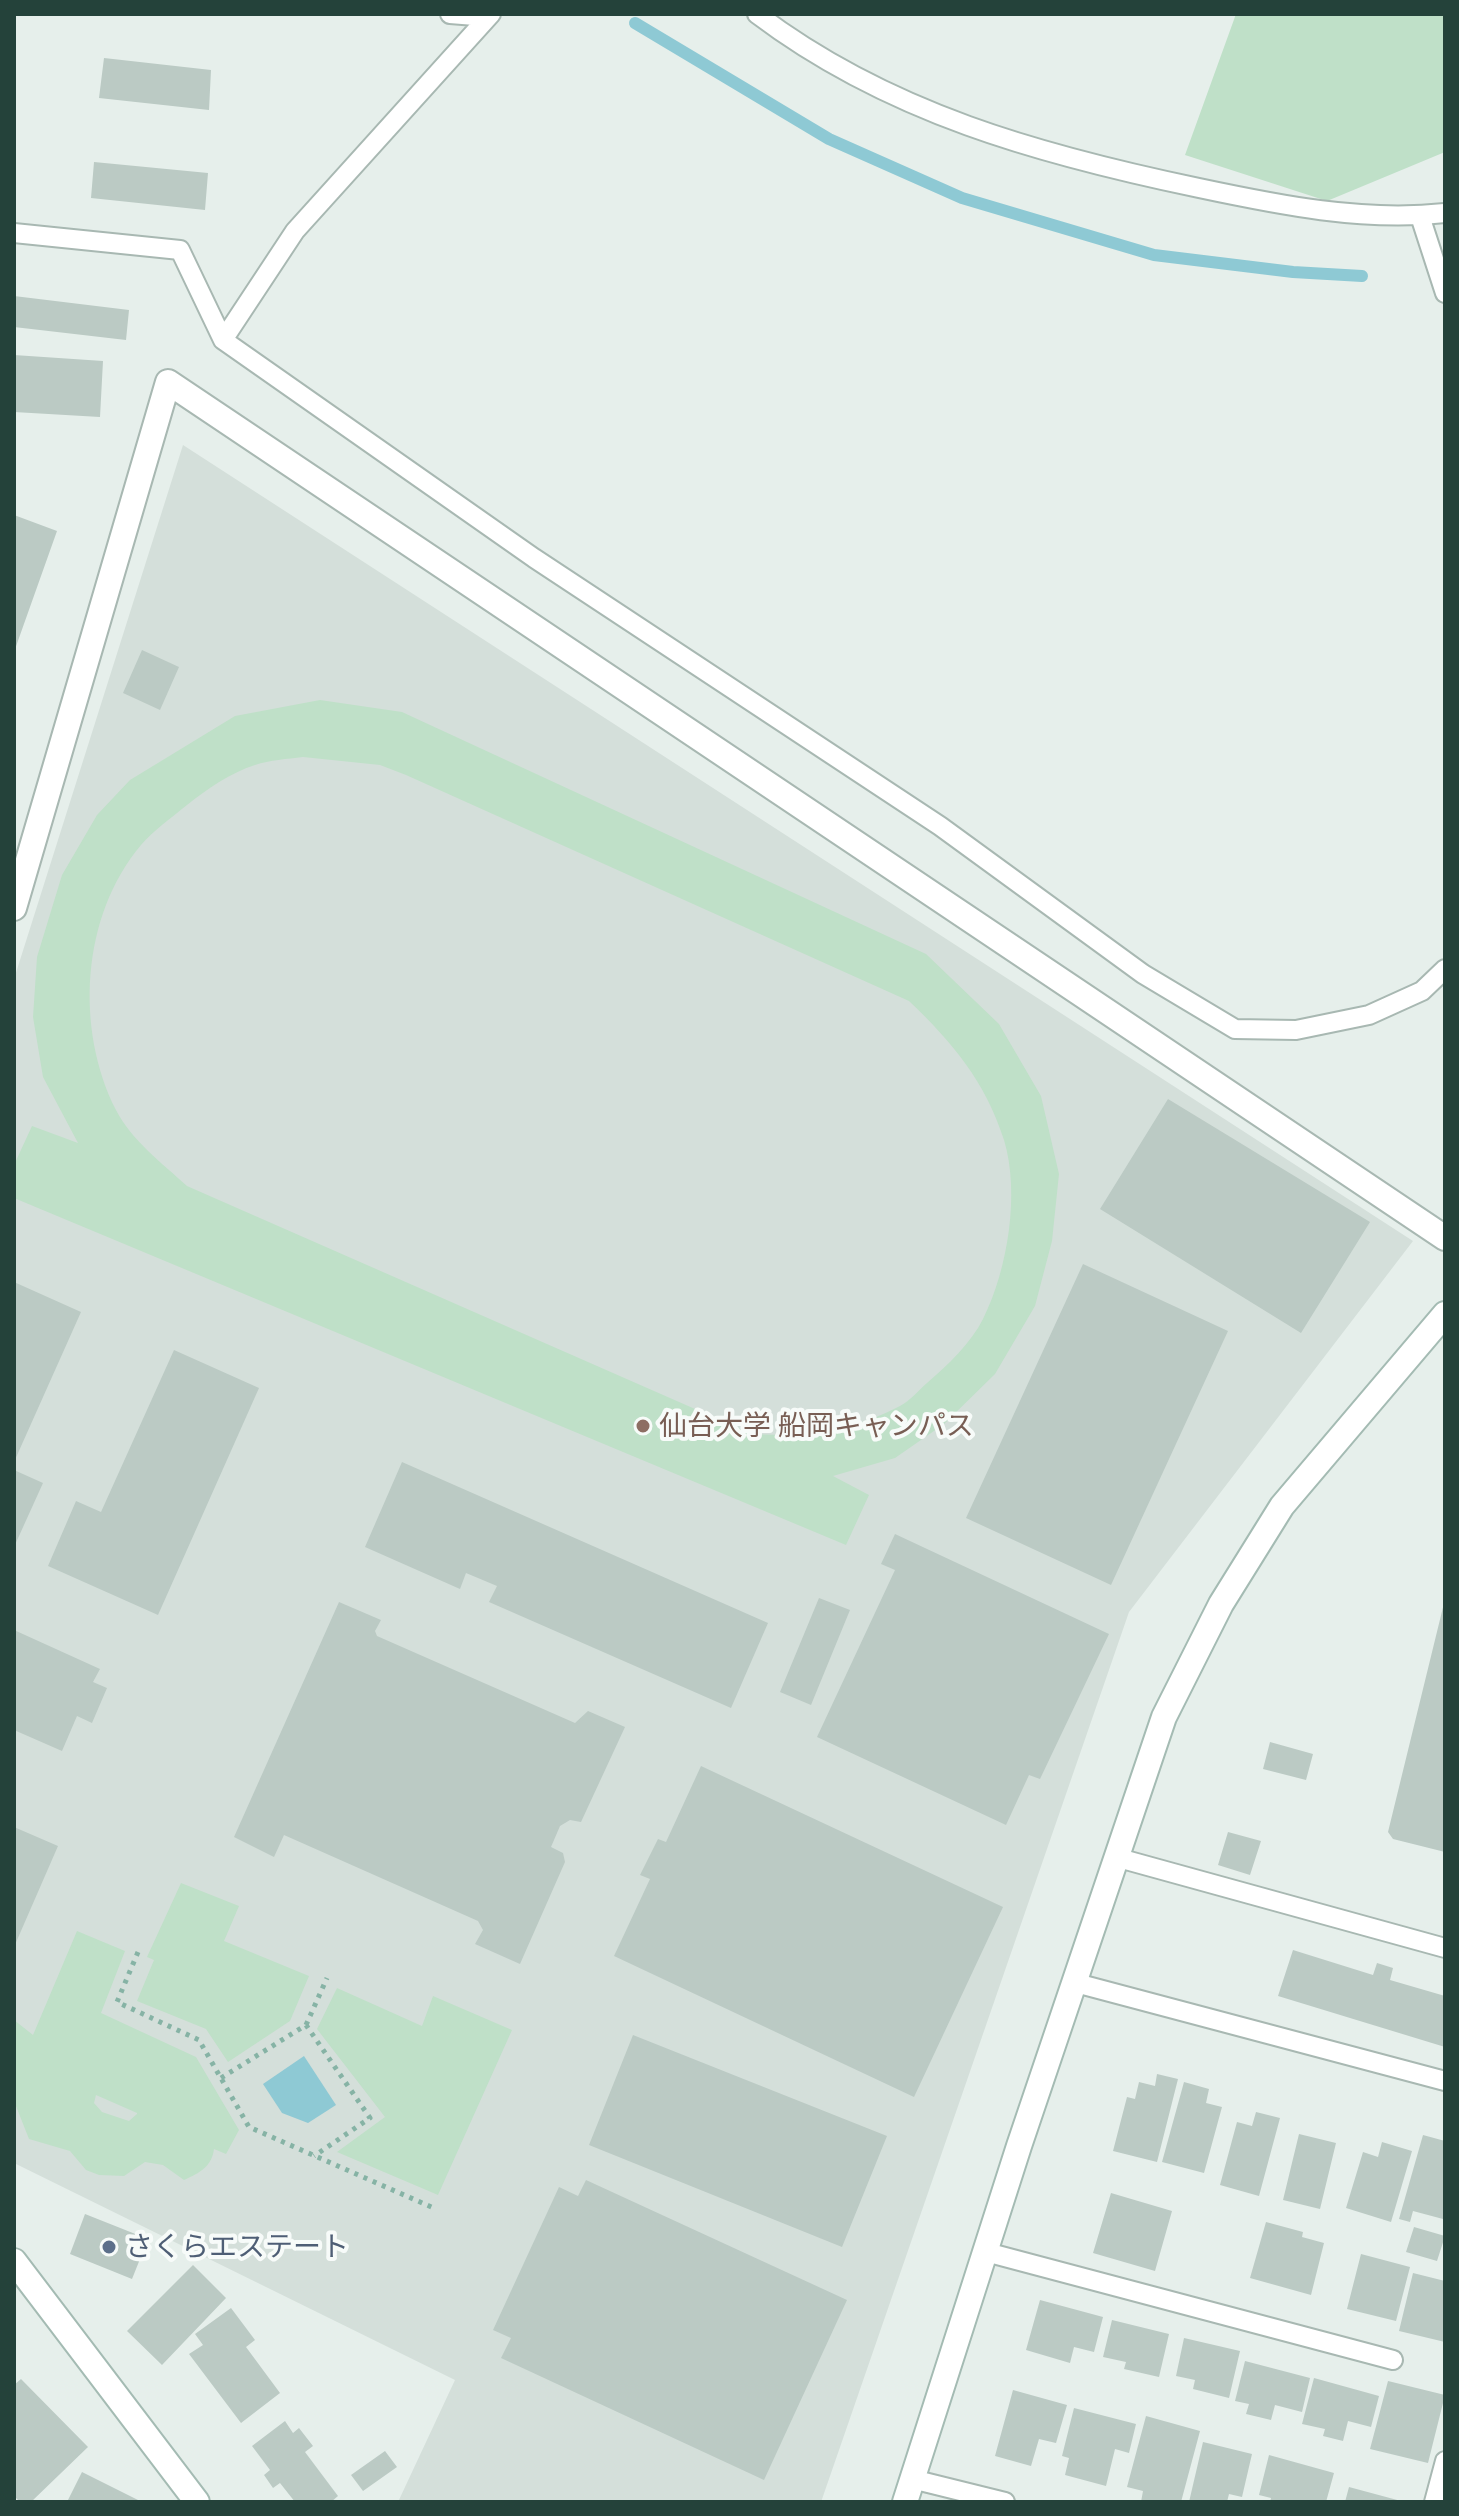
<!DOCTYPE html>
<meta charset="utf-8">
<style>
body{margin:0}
#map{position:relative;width:1459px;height:2516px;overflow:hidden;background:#e6efeb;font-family:"Public Sans",sans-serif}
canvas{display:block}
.frame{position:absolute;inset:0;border:16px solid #24423a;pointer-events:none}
</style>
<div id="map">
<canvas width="1459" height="2516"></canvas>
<div class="frame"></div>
</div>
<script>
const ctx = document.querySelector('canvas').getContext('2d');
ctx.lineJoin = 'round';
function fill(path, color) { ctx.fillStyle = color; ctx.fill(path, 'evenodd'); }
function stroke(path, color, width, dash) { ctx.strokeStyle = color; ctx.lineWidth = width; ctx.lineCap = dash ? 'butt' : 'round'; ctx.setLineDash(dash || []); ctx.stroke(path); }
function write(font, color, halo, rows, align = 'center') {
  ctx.font = font + ' "Public Sans","Noto Sans JP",sans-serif'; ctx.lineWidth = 8; ctx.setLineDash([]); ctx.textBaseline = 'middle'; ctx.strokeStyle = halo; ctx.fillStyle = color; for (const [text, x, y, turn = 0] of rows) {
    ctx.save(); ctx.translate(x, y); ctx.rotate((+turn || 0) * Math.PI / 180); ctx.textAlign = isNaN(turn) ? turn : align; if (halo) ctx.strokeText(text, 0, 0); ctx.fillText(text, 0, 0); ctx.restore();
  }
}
const built = new Path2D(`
 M183,445L1413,1241L1129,1612L821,2502H398L455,2380L14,2163V979Z`);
const green = new Path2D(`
 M1236,14H1445V152L1327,201L1185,155Z
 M320,700L402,712L926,954L999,1024L1041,1096L1059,1174L1052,1241L1035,1306L995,1374L944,1424L895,1458L833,1476L869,1495L846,1545L14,1198V1165L32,1126L78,1143L43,1077L33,1017L37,957L62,875L97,815L130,780L235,716ZM303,757L380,765L406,775L909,1001C953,1043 985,1081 1004,1140C1020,1193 1008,1269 983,1319C971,1343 948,1365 927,1383C919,1390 910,1401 900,1406C853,1431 803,1437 752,1434L187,1186C162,1163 132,1141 116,1110C75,1029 81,916 141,845C154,830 171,818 187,805C207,789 230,773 255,765C270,760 287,759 303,757Z
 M181,1883L239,1906L224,1941L309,1976L290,2021L228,2062L206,2029L137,2001L154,1960L147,1957Z
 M77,1931L125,1951L101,2013L196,2057L239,2130L226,2154L214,2149C212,2166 200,2173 184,2180L163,2165L145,2162L124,2176L99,2175L86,2170L70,2151L29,2139L14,2101V2020L33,2035ZM96,2095L137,2113V2114L129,2121L102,2112L94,2103Z
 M337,1988L422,2026L433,1996L512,2030L438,2195L337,2152L385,2117L317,2029Z`);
const water = new Path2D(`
 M304,2056L336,2105L308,2123L282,2113L263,2084Z`);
const stream = new Path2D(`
 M635,23L829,139L962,198L1154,255L1293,272L1362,276`);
const building = new Path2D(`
 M104,58L211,70L209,110L99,98Z
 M94,162L208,173L205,210L91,198Z
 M14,296L129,310L126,340L14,327Z
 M14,355L103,361L100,417L14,412Z
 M14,515L57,531L14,652Z
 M142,650L179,667L160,710L123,693Z
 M1168,1099L1370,1222L1301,1333L1100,1209Z
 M1083,1264L1228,1331L1111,1585L966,1518Z
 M14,1282L81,1312L14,1462Z
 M174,1350L259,1388L158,1615L48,1566L76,1501L101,1512Z
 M402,1462L768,1623L731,1708L489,1602L497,1586L466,1573L460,1589L365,1547Z
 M14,1470L43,1483L14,1547Z
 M895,1534L1109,1634L1040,1779L1029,1775L1006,1825L817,1737L895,1570L881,1564Z
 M819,1598L850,1610L811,1705L780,1692Z
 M1445,1599V1852L1393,1839L1388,1832Z
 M339,1602L381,1620L375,1631L377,1636L575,1723L588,1711L625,1727L581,1822L570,1820L560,1826L551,1847L563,1853L565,1862L520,1964L475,1944L483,1930L478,1921L284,1835L274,1857L234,1837Z
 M14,1630L100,1669L93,1682L107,1688L92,1723L77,1716L62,1751L14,1730Z
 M1270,1742L1313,1754L1306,1780L1263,1769Z
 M701,1766L1003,1907L914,2097L614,1956L650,1879L640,1875L658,1839L666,1842Z
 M14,1827L58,1846L14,1947Z
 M1228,1832L1261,1841L1250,1875L1218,1865Z
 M1293,1950L1373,1975L1377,1963L1393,1968L1390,1980L1445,1996V2047L1278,1996Z
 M633,2035L887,2136L842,2247L589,2145Z
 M1157,2074L1178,2079L1157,2162L1113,2151L1127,2097L1135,2099L1139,2082L1155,2086Z
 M1184,2082L1209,2089L1206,2103L1222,2107L1204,2173L1162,2162Z
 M1256,2112L1280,2118L1259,2196L1220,2185L1237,2122L1252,2126Z
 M1299,2134L1336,2143L1320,2209L1283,2200Z
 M1423,2135L1445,2141V2212L1443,2219L1413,2211L1410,2222L1399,2219Z
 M1382,2142L1412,2151L1391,2222L1346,2208L1363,2152L1378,2157Z
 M586,2180L847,2300L764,2480L501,2358L511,2338L493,2330L559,2187L578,2196Z
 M1111,2193L1172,2211L1155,2271L1093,2253Z
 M85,2214L148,2239L132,2279L70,2254Z
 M1266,2222L1303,2232L1302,2237L1324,2243L1311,2295L1250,2278Z
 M1414,2227L1445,2236L1437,2261L1406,2252Z
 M1361,2254L1410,2267L1396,2321L1347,2309Z
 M193,2265L226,2298L162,2365L127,2331Z
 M1413,2273L1445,2281V2342L1399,2331Z
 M1040,2300L1103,2317L1094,2352L1074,2347L1070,2363L1026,2350Z
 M231,2308L255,2340L246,2347L280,2393L241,2423L189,2354L203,2345L195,2334Z
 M1112,2320L1169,2334L1159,2377L1124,2369L1126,2362L1103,2357Z
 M1184,2338L1240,2351L1229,2398L1193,2389L1195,2380L1176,2376Z
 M1245,2361L1310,2378L1302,2412L1275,2405L1271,2420L1246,2414L1249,2404L1235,2401Z
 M1314,2378L1379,2396L1371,2427L1348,2421L1343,2441L1323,2436L1325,2429L1302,2424Z
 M21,2379L88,2447L31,2502H20L14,2496V2385Z
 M1388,2381L1445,2395L1428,2463L1370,2449Z
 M1013,2390L1067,2405L1056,2443L1039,2439L1031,2466L995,2456Z
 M1074,2408L1136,2424L1129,2453L1115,2449L1106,2486L1065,2475L1069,2458L1062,2456Z
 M1146,2416L1200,2431L1181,2502H1141L1143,2491L1127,2487Z
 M285,2421L293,2433L299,2428L313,2446L305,2452L338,2496L331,2502H295L280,2483L273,2488L264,2475L270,2470L252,2446Z
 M1203,2442L1252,2454L1242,2497L1229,2494L1227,2502H1189Z
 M385,2451L397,2467L363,2491L351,2475Z
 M1269,2455L1334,2473L1326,2502H1270L1271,2498L1259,2495Z
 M82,2472L142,2502H67Z
 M1349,2487L1401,2501V2502H1345Z`);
const path = new Path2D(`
 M138,1952L117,2002L199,2040L249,2127L436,2209
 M306,2025L327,1978
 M221,2078L306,2025L370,2118L314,2156`);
const lane = new Path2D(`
 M450,14L488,17
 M757,14C888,113 1041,155 1199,188C1279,205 1363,222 1445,213
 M1420,216L1445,293
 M14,233L180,250L223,340L534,558L940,826L1143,974L1235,1029L1296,1030L1369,1015L1422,991L1445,969
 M223,340L295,231L491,14
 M1115,1857L1445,1948
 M1076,1983L1445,2081
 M986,2252L1393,2360
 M912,2479L1005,2502
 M1434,2502L1445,2461`);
const street = new Path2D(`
 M14,908L168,382L1445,1238`);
const secondary = new Path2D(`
 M14,2261L197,2502
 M905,2502L1019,2146L1164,1717L1221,1604L1282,1506L1445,1314`);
const markers = [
 [643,1426,8,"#8d6e63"],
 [109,2247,8,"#5c6f8a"]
];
const educationNames = [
 ["仙台大学 船岡キャンパス",659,1426]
];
const serviceNames = [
 ["さくらエステート",125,2247]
];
fill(built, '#d4dfda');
fill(green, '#bfe0c8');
fill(water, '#8ec9d4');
stroke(stream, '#8ec9d4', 12);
fill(building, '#bbcac4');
stroke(lane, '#a8b8b2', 22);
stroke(street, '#a8b8b2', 28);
stroke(secondary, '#a4bbb3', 28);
stroke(path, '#86b3a5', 5, [4, 6]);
stroke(lane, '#fff', 18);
stroke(street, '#fff', 24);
stroke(secondary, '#fff', 24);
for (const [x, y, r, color] of markers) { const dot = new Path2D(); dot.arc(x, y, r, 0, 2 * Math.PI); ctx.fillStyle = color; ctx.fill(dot); stroke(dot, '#f7fbf9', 3); }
write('28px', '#785e54', '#f7fbf9', educationNames, 'left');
write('28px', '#4e5e75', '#f7fbf9', serviceNames, 'left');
</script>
